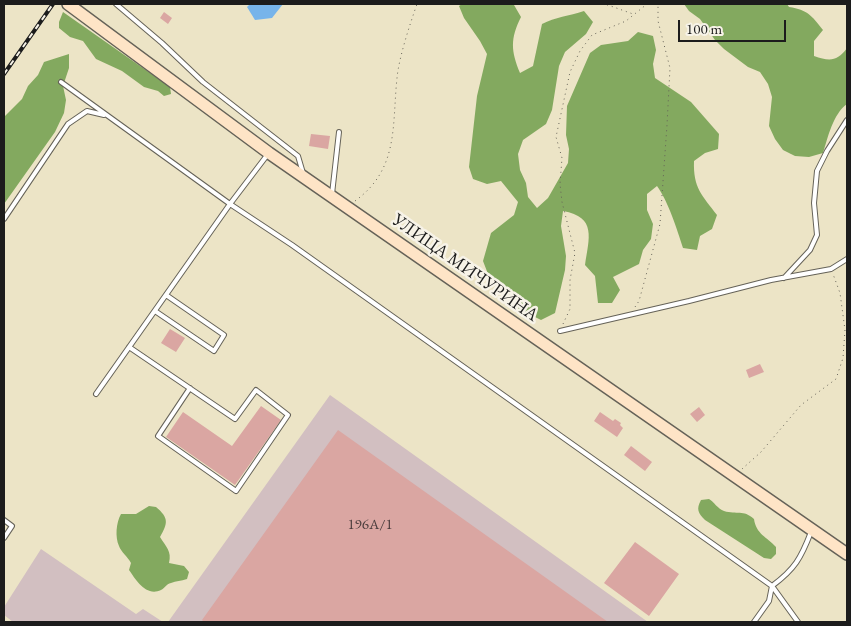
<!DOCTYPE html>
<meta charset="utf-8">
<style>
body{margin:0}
#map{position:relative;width:851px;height:626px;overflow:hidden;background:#ece4c6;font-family:"EB Garamond",serif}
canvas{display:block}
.frame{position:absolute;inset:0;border:5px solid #1c1c1c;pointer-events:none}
.scale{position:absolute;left:678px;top:20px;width:108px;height:22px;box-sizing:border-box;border:2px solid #1c1c1c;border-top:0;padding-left:6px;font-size:15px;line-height:18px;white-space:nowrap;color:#1c1c1c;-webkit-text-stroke:4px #f7f3e8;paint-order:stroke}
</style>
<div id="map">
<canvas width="851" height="626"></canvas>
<div class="frame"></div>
<div class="scale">100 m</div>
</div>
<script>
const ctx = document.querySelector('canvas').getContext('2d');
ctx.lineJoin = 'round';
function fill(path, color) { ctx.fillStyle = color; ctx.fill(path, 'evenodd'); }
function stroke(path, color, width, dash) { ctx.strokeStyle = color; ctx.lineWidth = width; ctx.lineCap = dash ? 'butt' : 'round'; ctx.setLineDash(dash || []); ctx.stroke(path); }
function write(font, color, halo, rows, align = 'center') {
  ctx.font = font + ' "EB Garamond",serif'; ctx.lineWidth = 5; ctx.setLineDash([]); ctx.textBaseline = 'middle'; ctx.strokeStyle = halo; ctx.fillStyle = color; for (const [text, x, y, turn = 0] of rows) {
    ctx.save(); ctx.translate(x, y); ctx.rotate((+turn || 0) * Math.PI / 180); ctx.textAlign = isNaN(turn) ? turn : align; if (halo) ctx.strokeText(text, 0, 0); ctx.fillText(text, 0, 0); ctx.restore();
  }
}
const industrial = new Path2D(`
 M330,395L648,622H168Z
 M41,549L136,614L143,609L163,622H13L4,615V607Z`);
const forest = new Path2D(`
 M462,4L514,5L521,17C510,39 511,51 520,73L533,66L542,24C555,17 569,16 584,11L593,22L586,34L565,52L559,66L552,110L546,124L523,140L518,154L520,170L526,183L528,197L537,208L548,198L568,163L569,149L566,135L567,106L590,53L601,45L628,41L638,32L653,36L656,50L653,64L655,78L691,102L719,134L718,149L705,153L694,161C693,188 702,195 717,215L712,229L700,236L697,250L683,248C677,229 668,201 657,186L647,194V210L653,224L651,239L643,250L639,264L613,277L620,290L612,303H598L595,276L585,265C589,238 597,217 563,211L561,226L566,256L565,270L555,313L541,320L515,307L499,282L488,274L483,261L491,233L514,215L518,202L501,181L487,184L473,179L469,167L477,96L487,54L480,41L464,18L459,6Z
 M684,4H787L789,7C808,10 811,15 823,30L814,41V56C829,61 837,62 847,48V104C833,114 828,137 823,153L809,157L795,156L783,150L775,139L769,126L772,97L768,84L760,72L748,67L724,49L715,40L700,19L689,11Z
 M63,12L170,87L171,94L164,96L158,91L144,87L122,71L96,59L83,41L70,37L59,28V22Z
 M69,54V68L63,86L66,100L64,113L55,132L4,204V117L22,99L28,86L38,75L44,62Z
 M709,499C714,502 718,509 724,511C737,515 743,509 754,519C756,534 767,537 776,547V554L771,559L764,558L705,520C698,513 696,509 701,500Z
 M149,506L156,507C169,518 168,523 160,537C166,547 172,551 169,563L184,566L189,572L187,579C181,581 176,581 171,583C166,584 165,588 161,590C146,597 136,580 129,570L131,563C128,557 121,552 119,546C115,537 116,523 121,514H136Z`);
const water = new Path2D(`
 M250,4H283L272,18L255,20L247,7Z`);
const building = new Path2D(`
 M164,12L172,18L168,24L160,18Z
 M311,134L330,136L328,149L309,146Z
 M170,329L185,338L176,352L161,343Z
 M760,364L764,372L749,378L746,370Z
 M261,406L281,420L235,485L166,437L183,412L232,446Z
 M699,407L705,415L697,422L690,414Z
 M600,412L613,421L615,419L621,423L620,425L623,428L617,437L594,421Z
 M338,430L608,622H204L202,620Z
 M631,446L652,462L645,471L624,455Z
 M635,542L679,574L649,616L604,583Z`);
const path = new Path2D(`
 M597,4L608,5L633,14
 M355,201C399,169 392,126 397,78C399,57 410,24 417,4
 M635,307L639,301L660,224L667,125L670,68L658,21V4
 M563,324L570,309V280L575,253L562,202L560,184L562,158L556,137L570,72L580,51L592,35L626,21L647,4
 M742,469L761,452L801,405L836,379L843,358L845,330L840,293L833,274`);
const lane = new Path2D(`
 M116,4L162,43L203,82L298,156L303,173
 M61,82L230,204L292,245L772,586L798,622
 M332,194L339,132
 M4,219L68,124L87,111L104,115
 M784,278L810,250L817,235L814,203L817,171L827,151L847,120
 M155,311L214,351L224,335L166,295
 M560,331L689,301L771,280L831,269L847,259
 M129,347L235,419L256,390L288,415L236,491L158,436L190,388
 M96,394L230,204L268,154
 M4,520L12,526L4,538
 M754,622L769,601L772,586C795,569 801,558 811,532`);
const secondary = new Path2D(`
 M68,4L269,153L847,554`);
const rail = new Path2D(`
 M4,74L53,4`);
const numberNames = [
 ["196А/1",370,525]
];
const streetNames = [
 ["УЛИЦА МИЧУРИНА",465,268,35]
];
fill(industrial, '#d2bfc1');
fill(forest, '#83a95f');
fill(water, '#77b4ea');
fill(building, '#daa6a2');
stroke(lane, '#656258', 6);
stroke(secondary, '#656258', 14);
stroke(path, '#656258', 1, [1, 4]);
stroke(lane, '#fff', 4);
stroke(secondary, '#fee4c6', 11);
stroke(rail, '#1c1c1c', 4);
stroke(rail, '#f7f3e8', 2, [5.5]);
write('15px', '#4c3e3e', null, numberNames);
write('18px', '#1c1c1c', '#f7f3e8', streetNames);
</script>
